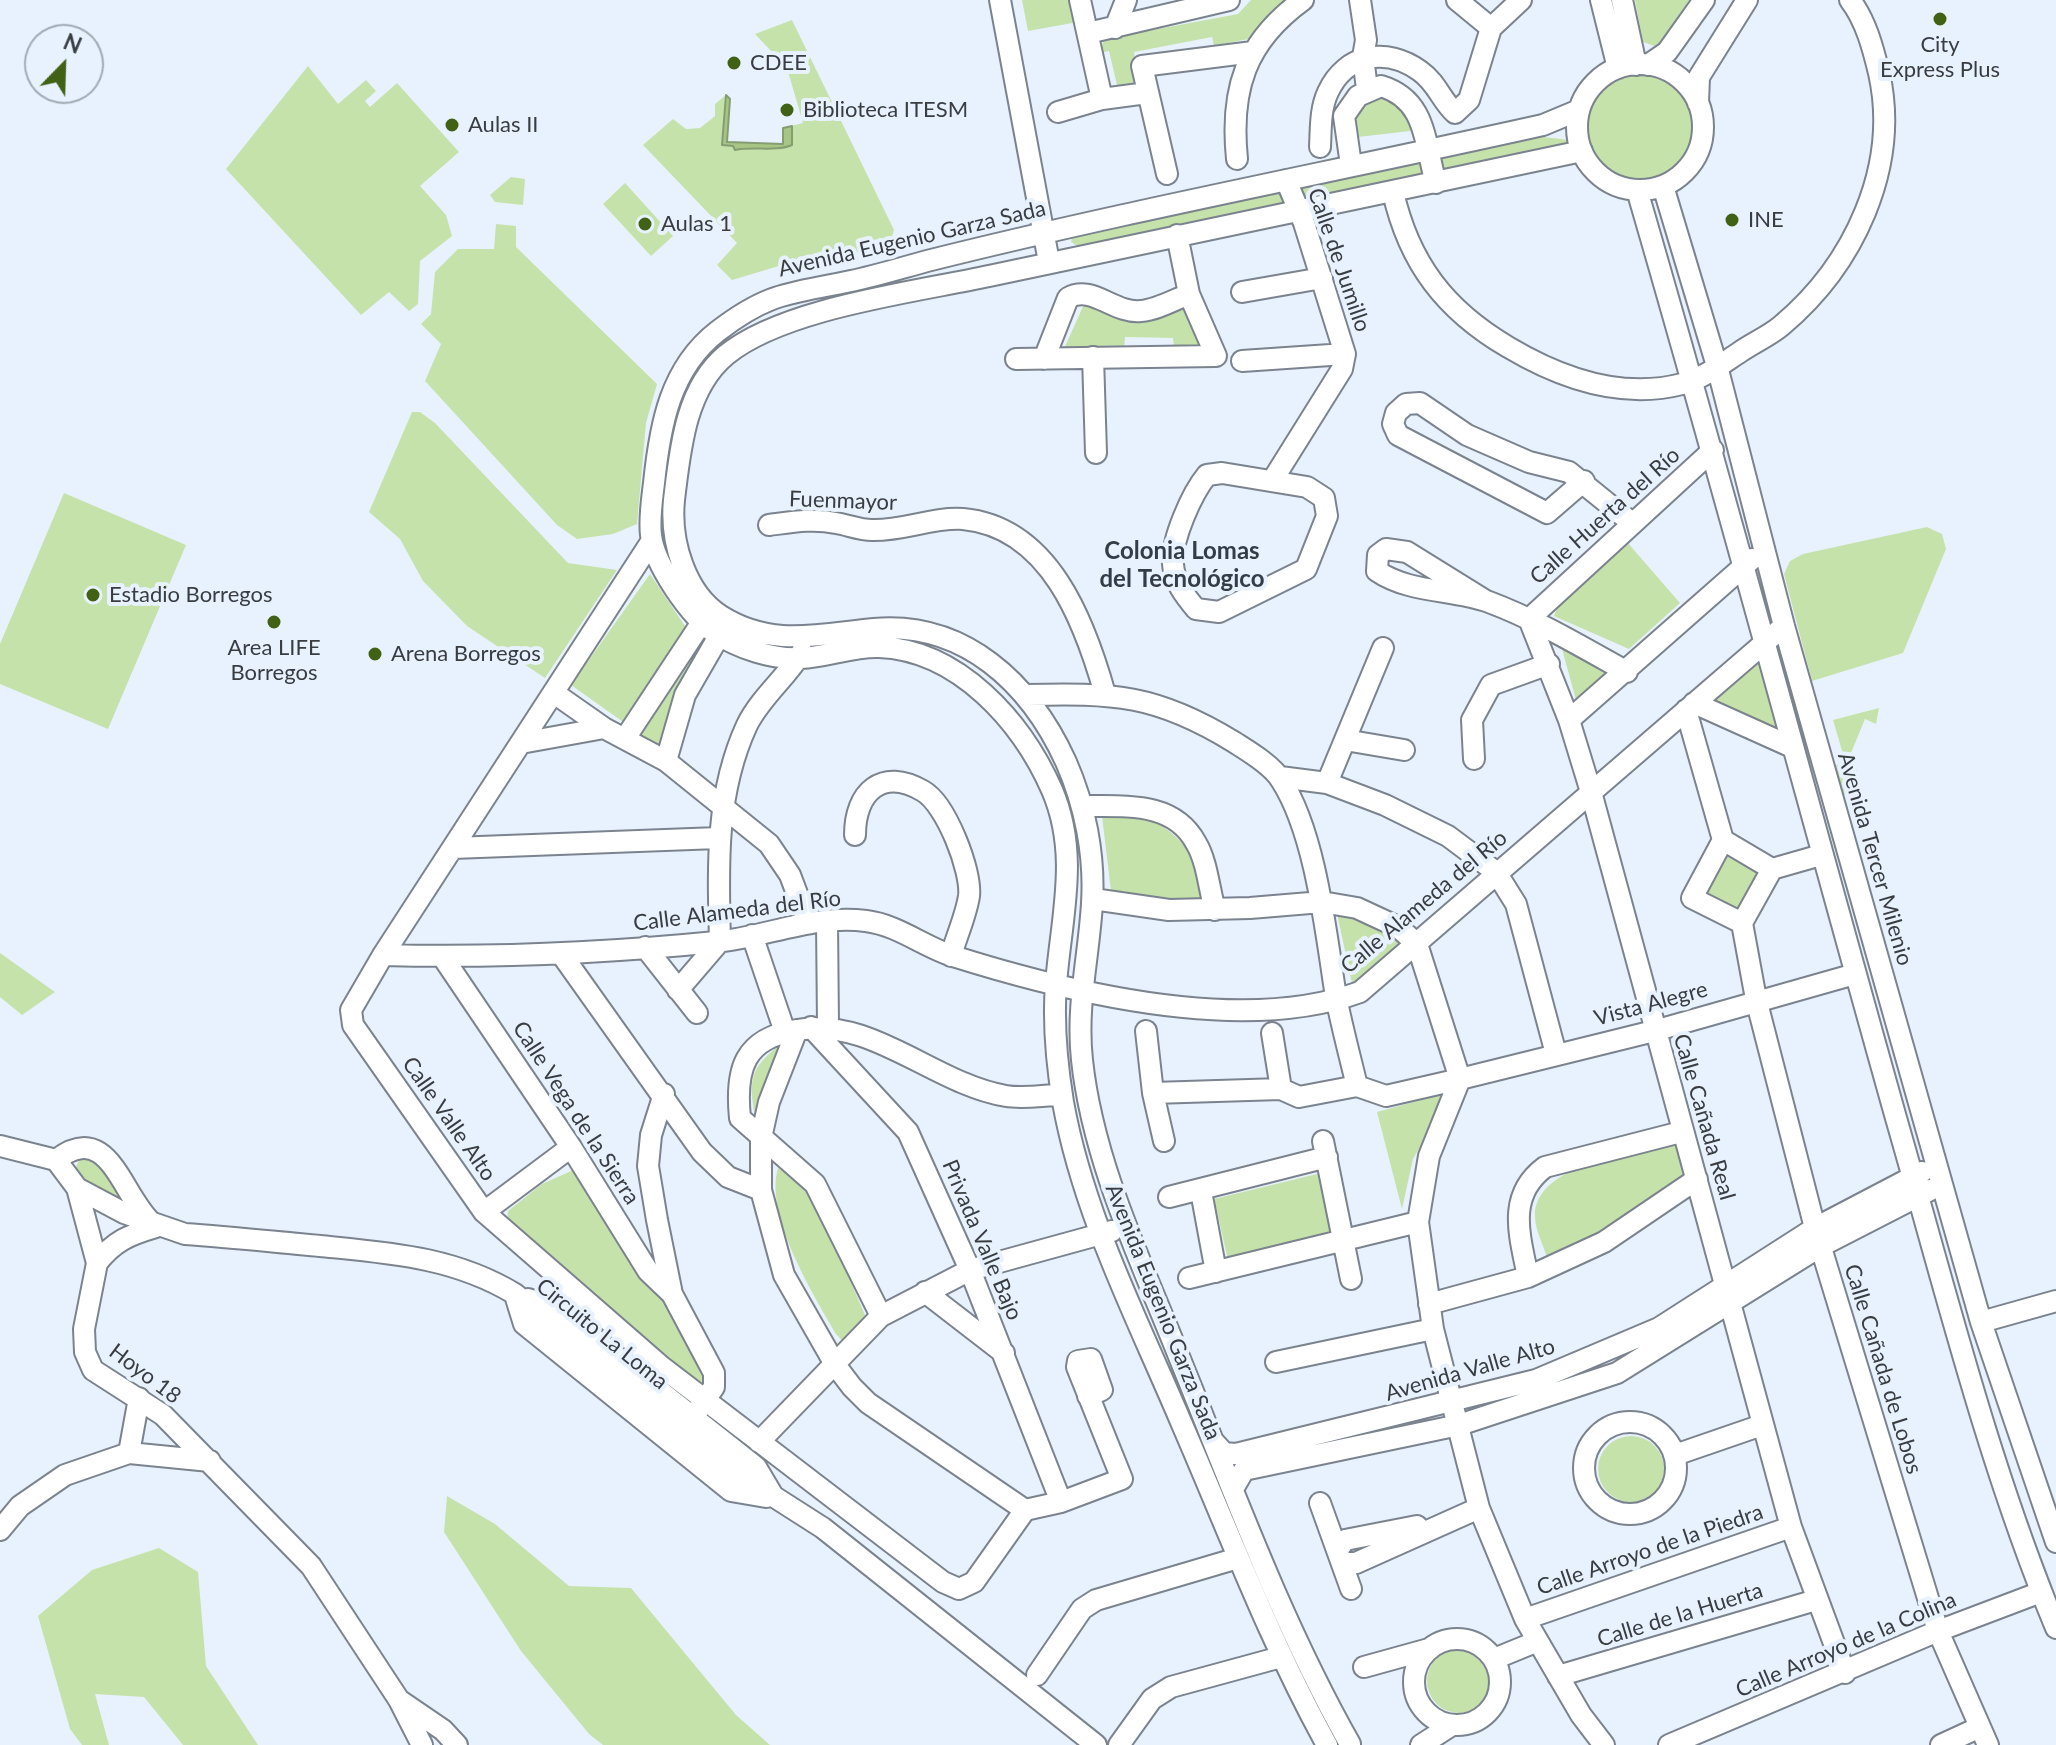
<!DOCTYPE html>
<meta charset="utf-8">
<style>
body{margin:0}
#map{position:relative;width:2056px;height:1745px;overflow:hidden;background:#e8f2ff;font-family:Lato,sans-serif}
canvas{display:block}
.north{position:absolute;left:24px;top:24px;width:80px;height:80px;box-sizing:border-box;background:#e8f2ff;border:2px solid #a2aab3;border-radius:50%;rotate:23deg;font-size:22px;font-weight:700;line-height:32px;text-align:center;color:#393d42}
.north::after{content:'';display:block;margin:auto;width:28px;height:36px;background:#416115;clip-path:polygon(50% 0,100% 100%,50% 72%,0 100%)}
</style>
<div id="map">
<canvas width="2056" height="1745"></canvas>
<div class="north">N</div>
</div>
<script>
const ctx = document.querySelector('canvas').getContext('2d');
ctx.lineJoin = 'round';
function fill(path, color) { ctx.fillStyle = color; ctx.fill(path, 'evenodd'); }
function stroke(path, color, width, dash) { ctx.strokeStyle = color; ctx.lineWidth = width; ctx.lineCap = dash ? 'butt' : 'round'; ctx.setLineDash(dash || []); ctx.stroke(path); }
function write(font, color, halo, rows, align = 'center') {
  ctx.font = font + ' Lato,sans-serif'; ctx.lineWidth = 8; ctx.setLineDash([]); ctx.textBaseline = 'middle'; ctx.strokeStyle = halo; ctx.fillStyle = color; for (const [text, x, y, turn = 0] of rows) {
    ctx.save(); ctx.translate(x, y); ctx.rotate((+turn || 0) * Math.PI / 180); ctx.textAlign = isNaN(turn) ? turn : align; if (halo) ctx.strokeText(text, 0, 0); ctx.fillText(text, 0, 0); ctx.restore();
  }
}
const green = new Path2D(`
 M1022,0H1073L1078,22L1028,31Z
 M1251,0H1293L1258,37L1214,46L1212,37L1134,52L1140,89L1109,95L1108,87L1117,85L1109,51L1100,53L1104,39L1238,14Z
 M1635,0H1689L1657,47L1643,42Z
 M792,20L894,230L889,247L789,263L732,280L717,265L737,243L643,145L673,119L686,129L700,128L715,116V104L726,95L730,99L727,141L783,144V128L803,123L787,68L755,34Z
 M308,66L338,104L366,80L376,91L365,101L370,107L397,83L459,152L420,186L446,215L452,236L420,261L418,304L409,311L389,292L361,315L226,169Z
 M1582 127a59 59 0 1 1 118 0a59 59 0 1 1-118 0Z
 M1384,97L1393,99L1410,121V131L1358,137C1351,116 1361,100 1384,97Z
 M1536,136L1569,140L1564,146L1444,172L1438,168V158L1442,156Z
 M1418,161L1424,172L1421,177L1313,201L1303,199L1300,190L1303,184Z
 M511,177L525,179L523,205L495,202L490,195Z
 M625,183L673,236L651,256L603,204Z
 M1282,191L1284,204L1079,247L1071,242L1073,233Z
 M496,224L516,226V247L657,384L646,423L637,524L613,534L577,539L557,525L425,381L441,344L421,324L431,314L435,272L458,249H494Z
 M1085,302L1134,320L1193,307L1207,350L1174,349L1173,338L1125,337L1124,349L1063,351Z
 M412,412H420L435,423L568,563L617,570L545,678L467,626L423,581L400,539L369,512Z
 M64,493L186,545L108,729L0,684V644Z
 M1927,527L1942,534L1946,549L1903,653L1812,681L1784,574L1790,561L1803,554Z
 M1627,542L1680,603L1629,649L1554,616L1558,605Z
 M650,574L687,629L626,724L571,685Z
 M1562,649L1614,670L1576,700Z
 M694,650L662,756L636,738Z
 M1755,663L1761,664L1780,727L1777,729L1717,701L1716,695Z
 M1879,708L1876,724L1865,719L1846,765L1857,770L1847,795H1843L1835,766L1845,761L1833,720Z
 M1139,813C1174,830 1208,857 1199,902L1111,891L1102,816Z
 M1728,850L1769,871L1746,914L1705,893Z
 M1336,909L1411,944L1353,988Z
 M0,953L55,992L22,1015L0,997Z
 M786,1040L761,1118L755,1116C747,1075 753,1065 786,1040Z
 M1443,1094L1448,1097L1413,1159L1402,1209L1377,1112Z
 M1678,1143L1689,1172L1609,1231L1547,1258C1544,1246 1535,1230 1535,1217C1533,1163 1638,1152 1678,1143Z
 M93,1157L134,1213L92,1192L75,1169L80,1158Z
 M578,1168L702,1357L706,1385L676,1365L507,1221L508,1211L542,1184Z
 M778,1168L813,1192L867,1320L845,1344L836,1334C813,1294 764,1215 778,1168Z
 M1321,1173L1341,1233L1229,1264L1214,1199Z
 M1598 1469a33 33 0 1 1 66 0a33 33 0 1 1-66 0Z
 M447,1496L495,1524L569,1586L631,1588L736,1715L770,1745H603L589,1734L521,1651L444,1532Z
 M159,1548L198,1572L206,1666L258,1745H183L144,1697L95,1694L109,1745H82L70,1729L38,1616L92,1570Z
 M1427 1681a32 32 0 1 1 64 0a32 32 0 1 1-64 0Z`);
const water = new Path2D(`
 M726,95L730,99L727,142L783,144V128L792,126V145C776,152 753,146 735,150L733,146L722,145Z`);
const minor = new Path2D(`
 M1000,0L1049,262
 M1080,0L1102,99
 M1360,0L1366,40L1363,57L1367,89
 M1457,0L1491,28
 M1601,0L1618,68
 M1622,0L1636,65
 M1115,28L1126,0
 M1088,33L1229,0
 M1577 127a63 63 0 1 1 126 0a63 63 0 1 1-126 0Z
 M1648,65L1667,52L1704,0
 M1698,103L1699,77L1747,0
 M1058,112L1102,99L1147,93
 M1320,147C1321,128 1320,109 1328,92C1346,53 1387,47 1420,71C1437,83 1441,100 1455,113L1469,100L1491,28L1521,0
 M1237,159C1230,90 1245,42 1303,0
 M1351,165L1344,116L1358,96L1381,86C1427,100 1424,142 1436,183
 M1167,174L1142,66L1253,52
 M1663,186L1717,366L1784,626L1981,1322L2056,1542
 M1637,190C1727,498 1809,809 1896,1118C1945,1288 1988,1464 2056,1628
 M1393,192C1409,263 1445,310 1508,347C1560,378 1620,400 1682,384C1702,379 1723,363 1740,352C1753,343 1769,336 1781,326C1854,265 1900,167 1879,73C1873,48 1866,21 1850,0
 M1242,292L1322,278
 M1093,357L1096,453
 M1016,359L1216,356L1189,294L1177,235
 M1044,359L1068,298C1092,284 1114,314 1141,311C1156,310 1174,300 1189,294
 M1242,361L1345,354
 M1222,473L1307,487L1324,498L1327,516L1306,569L1219,612L1196,609C1185,596 1174,582 1173,564C1171,540 1192,493 1207,475Z
 M1272,481L1342,369L1345,354L1304,223L1286,180
 M1584,481L1547,513L1398,435L1393,424L1396,413L1406,404L1420,403L1467,435L1529,462L1569,472L1632,523
 M769,525C792,522 814,518 836,523C848,525 860,530 872,530C903,531 932,517 963,519C1050,527 1085,623 1105,694
 M651,542L383,955L351,1010L353,1025L484,1212L662,1367L943,1582L959,1589L974,1582L1025,1510L1061,1502L1122,1479L1077,1367L1078,1361L1091,1359L1102,1390L1088,1396
 M1486,601L1407,552L1386,549L1378,555L1377,571C1409,593 1453,589 1489,602C1537,620 1582,647 1627,672
 M1529,619L1569,720L1591,792L1791,1527L1845,1673
 M1529,619L1713,450
 M554,693L604,728L666,761L769,844L790,875L808,923
 M1025,695C1114,693 1156,694 1234,742C1248,751 1272,765 1281,780C1316,834 1326,934 1336,997C1342,1027 1350,1057 1357,1086L1386,1096L1460,1079L1654,1031L1855,974
 M1694,703L1792,747
 M1686,710L1723,840
 M1569,720L1752,559
 M626,737L702,622
 M1345,740L1404,750
 M521,743L604,728
 M1474,759L1472,720L1491,685L1549,664
 M666,761L685,695L719,636
 M1280,777L1327,783L1385,805L1448,836L1496,872L1516,904L1556,1054
 M1327,783L1383,648
 M1082,806C1123,807 1173,800 1196,843C1207,861 1209,889 1215,910
 M855,835C855,792 882,767 923,791C946,804 972,871 969,896C966,916 956,937 951,956
 M1723,840L1772,869L1742,923L1692,898Z
 M453,848L718,838
 M1772,869L1821,855
 M1093,899L1169,910L1250,908L1322,902L1357,908L1398,927L1417,944L1460,1079
 M827,921L828,1026
 M1742,923L1756,999L1815,1228L1938,1631L1988,1745
 M752,935L785,1032
 M645,947L697,1013
 M383,955C495,958 605,953 716,942C766,937 815,914 866,921C899,925 925,948 956,957C1071,993 1243,1035 1360,992L1784,626
 M562,955L702,1152L728,1177L761,1190
 M442,956L571,1147L648,1271L672,1294
 M678,990L720,941C718,868 715,794 747,725C761,697 786,678 802,652
 M811,1027L908,1132L970,1270L1061,1502
 M797,1030C744,1038 735,1069 740,1118L815,1184L881,1316
 M1146,1031L1153,1093L1164,1141
 M1272,1033L1281,1089
 M1460,1079L1429,1156L1418,1222L1433,1329L1479,1508L1525,1619L1581,1715L1604,1745
 M1153,1093L1281,1089L1299,1097L1357,1086
 M664,1094L651,1135L648,1166L657,1220L672,1294L714,1373V1387L693,1417
 M1323,1141L1351,1279
 M0,1146L56,1160L77,1188L124,1213L185,1234C230,1237 275,1242 320,1246C390,1253 454,1257 515,1294L726,1466L823,1528L1096,1745
 M56,1160C108,1120 120,1191 150,1221
 M77,1188L97,1263L84,1329L85,1352L93,1370L163,1415L311,1566L399,1700L422,1745
 M1201,1191L1216,1272
 M1169,1197L1327,1157
 M484,1212L571,1147
 M97,1263C114,1241 129,1235 156,1227
 M1528,1277C1520,1236 1506,1196 1545,1167L1681,1132
 M1189,1278L1418,1222
 M925,1292L1004,1353
 M515,1295L524,1324L731,1491L766,1497
 M528,1299L555,1308L756,1467L772,1494
 M1429,1304L1528,1277L1604,1242L1697,1179
 M1981,1322L2056,1301
 M1276,1362L1433,1329
 M1584 1468a46 46 0 1 1 92 0a46 46 0 1 1-92 0Z
 M759,1442L881,1316L970,1270L1112,1231
 M1214,1442L1224,1453L1236,1454L1536,1380L1659,1328L1815,1228L1922,1172
 M129,1453L139,1398
 M1675,1455L1762,1425
 M1233,1489L1244,1470L1459,1425L1617,1373L1821,1246L1930,1190
 M1320,1503L1351,1589
 M1025,1510L868,1403L852,1387L836,1366L784,1275L761,1190V1138L769,1102L797,1030C871,1016 934,1084 1006,1096C1024,1099 1044,1095 1062,1095
 M0,1530L20,1506L65,1475L129,1453L210,1461
 M1338,1549L1345,1540L1417,1526
 M1344,1563H1356L1479,1508
 M1525,1619L1791,1527
 M1414 1682a43 43 0 1 1 86 0a43 43 0 1 1-86 0Z
 M1494,1659L1538,1641
 M1364,1667L1429,1649
 M1037,1675L1082,1609L1096,1600L1238,1558
 M1558,1676L1816,1600
 M399,1700L443,1730L457,1745
 M1350,1744C1281,1622 1233,1489 1180,1359C1142,1263 1093,1163 1082,1060C1076,1006 1089,956 1092,903C1095,855 1085,805 1066,762C1030,683 964,621 874,629C819,634 772,648 721,616C685,593 670,541 674,500C680,451 685,389 726,355C783,308 915,292 989,276C1186,233 1384,194 1582,151
 M1119,1745L1152,1699L1171,1687L1281,1657
 M1327,1745C1270,1642 1228,1530 1181,1422C1137,1318 1083,1214 1063,1102C1057,1065 1053,1022 1056,984C1061,918 1080,855 1052,790C1022,722 959,650 879,647C853,646 827,657 801,658C774,660 737,648 714,632C690,616 654,564 651,535C649,518 652,500 654,483C660,425 670,368 718,331C770,291 791,294 851,281C876,276 901,268 927,261C1131,210 1337,171 1543,125L1579,110
 M1421,1745L1452,1725
 M1669,1745L1938,1631L2041,1592
 M1941,1745L1980,1727`);
const markers = [
 [1940,19,8,"#416115"],
 [734,63,8,"#416115"],
 [787,110,8,"#416115"],
 [452,125,8,"#416115"],
 [1732,220,8,"#416115"],
 [645,224,8,"#416115"],
 [93,595,8,"#416115"],
 [274,622,8,"#416115"],
 [375,654,8,"#416115"]
];
const poiNames = [
 ["City",1940,45,"center"],
 ["Express Plus",1940,70,"center"],
 ["CDEE",750,63],
 ["Biblioteca ITESM",803,110],
 ["Aulas II",468,125],
 ["INE",1748,220],
 ["Aulas 1",661,224],
 ["Estadio Borregos",109,595],
 ["Area LIFE",274,648,"center"],
 ["Borregos",274,673,"center"],
 ["Arena Borregos",391,654]
];
const streetNames = [
 ["Avenida Eugenio Garza Sada",912,239,-13],
 ["Calle de Jumillo",1339,260,71],
 ["Fuenmayor",843,501,2],
 ["Calle Huerta del Río",1605,516,-42],
 ["Avenida Tercer Milenio",1875,859,74],
 ["Calle Alameda del Río",1424,902,-40],
 ["Calle Alameda del Río",737,911,-7],
 ["Vista Alegre",1651,1004,-15],
 ["Calle Vega de la Sierra",576,1113,57],
 ["Calle Cañada Real",1704,1117,74],
 ["Calle Valle Alto",449,1119,55],
 ["Privada Valle Bajo",982,1240,67],
 ["Avenida Eugenio Garza Sada",1163,1312,68],
 ["Circuito La Loma",602,1334,39],
 ["Calle Cañada de Lobos",1883,1369,73],
 ["Avenida Valle Alto",1470,1370,-16],
 ["Hoyo 18",145,1374,37],
 ["Calle Arroyo de la Piedra",1650,1550,-19],
 ["Calle de la Huerta",1680,1615,-17],
 ["Calle Arroyo de la Colina",1846,1645,-23]
];
const neighbourhoodNames = [
 ["Colonia Lomas",1182,551],
 ["del Tecnológico",1182,579]
];
fill(green, '#c6e2ab');
fill(water, '#a7c686');
stroke(water, '#869d72', 2);
stroke(minor, '#7a838e', 24);
stroke(minor, '#fff', 20);
for (const [x, y, r, color] of markers) { const dot = new Path2D(); dot.arc(x, y, r, 0, 2 * Math.PI); ctx.fillStyle = color; ctx.fill(dot); stroke(dot, '#e8f2ff', 3); }
write('22px', '#393d42', '#e8f2ff', poiNames, 'left');
write('22px', '#393d42', '#e8f2ff', streetNames);
write('bold 24px', '#343c46', '#e8f2ff', neighbourhoodNames);
</script>
